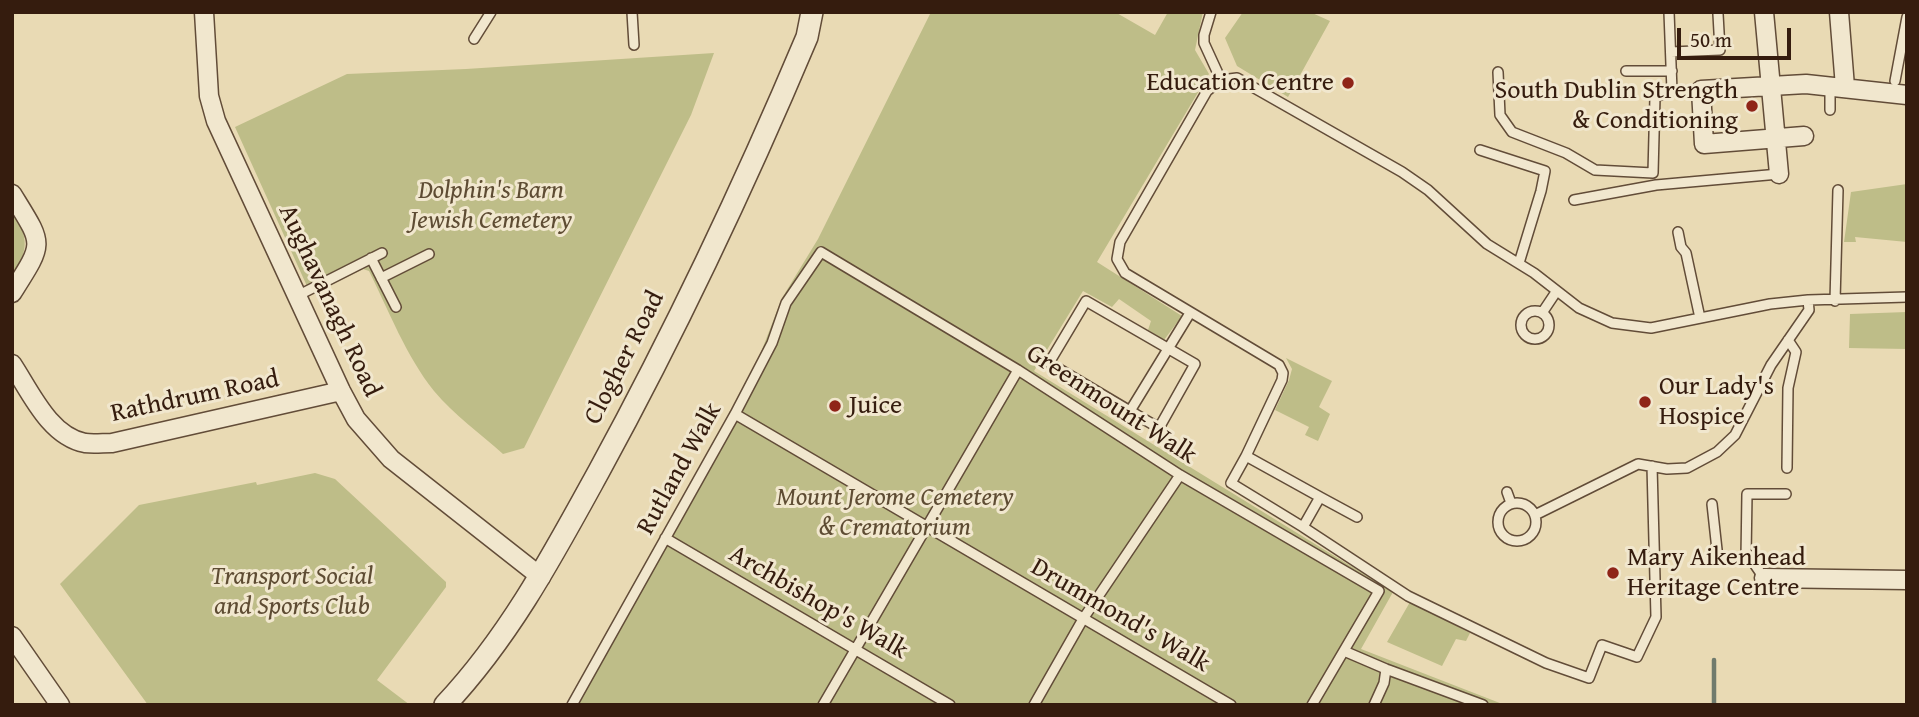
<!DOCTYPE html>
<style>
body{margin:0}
#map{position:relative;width:1919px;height:717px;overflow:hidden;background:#e9dab4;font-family:"Gentium Book Plus",serif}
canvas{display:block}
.frame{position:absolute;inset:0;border:14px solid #351c0e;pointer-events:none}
.scale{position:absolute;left:1677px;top:28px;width:114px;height:32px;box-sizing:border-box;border:4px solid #351c0e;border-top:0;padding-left:9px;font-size:21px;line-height:24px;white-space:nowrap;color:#351c0e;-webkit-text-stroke:5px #f1e7ce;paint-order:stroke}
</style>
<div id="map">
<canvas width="1919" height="717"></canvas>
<div class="frame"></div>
<div class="scale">50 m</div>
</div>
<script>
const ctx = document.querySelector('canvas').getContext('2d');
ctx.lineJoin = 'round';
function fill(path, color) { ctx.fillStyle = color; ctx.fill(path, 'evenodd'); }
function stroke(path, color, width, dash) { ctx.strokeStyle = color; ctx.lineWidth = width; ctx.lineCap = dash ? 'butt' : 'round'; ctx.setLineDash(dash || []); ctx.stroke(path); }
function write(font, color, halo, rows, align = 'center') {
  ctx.font = font + ' "Gentium Book Plus",serif'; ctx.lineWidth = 6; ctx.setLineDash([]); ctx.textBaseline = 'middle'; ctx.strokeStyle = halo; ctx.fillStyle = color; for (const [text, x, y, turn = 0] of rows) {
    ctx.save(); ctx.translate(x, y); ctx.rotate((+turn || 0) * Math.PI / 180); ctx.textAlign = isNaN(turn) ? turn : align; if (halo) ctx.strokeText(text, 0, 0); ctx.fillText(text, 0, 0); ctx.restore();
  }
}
const green = new Path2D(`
 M931,12H1115L1155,35L1168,12H1203L1195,50L1209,74L1097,262L1182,316L1164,340L1148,330L1151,321L1119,299L1112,307L1083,291L1034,371L1393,592L1361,649L1505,705H566L680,504L756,365L782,298L818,239Z
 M1243,12H1310L1330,21L1288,97L1237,66L1225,38Z
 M714,53L691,115L524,448L503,454C480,433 454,415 434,391C406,356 389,311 369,271L363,269L311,295L235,127L347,74L466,69Z
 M1907,184V242L1855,237L1856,242H1844L1851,192Z
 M12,211C30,238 28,251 12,277Z
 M1907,312V349L1849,348L1850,314Z
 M1286,358L1332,381L1319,407L1330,414L1318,441L1305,435L1309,427L1275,410L1289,380L1292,369Z
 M315,473L335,479L446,582V587L377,680L410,705H148L60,584L139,505L256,482L257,485Z
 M1410,602L1470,633L1466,641L1456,639L1442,666L1387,642Z`);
const stream = new Path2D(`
 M1714,705V660`);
const service = new Path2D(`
 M632,12L634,45
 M1211,12L1204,35V43L1221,80
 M1669,12L1672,91
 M474,39L491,12
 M1671,52L1720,50L1718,14
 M1626,71H1672
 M1498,72L1500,115L1512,132L1566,153L1595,170L1653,173L1655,97L1672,91L1701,90
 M1895,81L1907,17
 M1830,110V85
 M1480,150L1545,171L1541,191L1519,263
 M1574,200L1656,185L1779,174
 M1678,232L1681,247L1686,253L1700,318
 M371,258L396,307
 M381,278L429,254
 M297,296L382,253
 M1835,301L1838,190
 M1521 325a14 14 0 1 1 28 0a14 14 0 1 1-28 0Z
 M1542,313L1556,292
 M1130,411L1159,428L1195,364L1086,301L1049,363L1130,411L1190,313
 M735,414L1231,705
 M1246,456L1231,483L1303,527L1408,596L1546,663L1589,678L1602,645L1637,657L1656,617L1652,466
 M1787,468L1788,388L1796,352L1788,340
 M1507,492L1511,503
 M1320,497L1357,517
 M1498 522a19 19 0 1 1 38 0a19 19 0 1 1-38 0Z
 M1712,504L1718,559L1746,557
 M1535,515L1638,464L1667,469L1687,468L1717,452L1735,435L1771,365L1809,310L1808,300
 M1303,527L1320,497L1246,456L1282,380L1283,373L1279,365L1125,273L1117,259L1120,242L1207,91L1221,80L1237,78L1402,172L1428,190L1487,244L1534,273L1579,308L1612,323L1651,328L1770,304L1808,300L1907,297
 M665,538L950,705
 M1764,578L1753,562L1746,557L1747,494H1786
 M1344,651L1386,669L1483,705
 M572,705L735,414L772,343L786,303L821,252L1018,370L1180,475L1379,591L1312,705
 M823,705L1018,370
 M1034,705L1083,619L1180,475
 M1374,705L1384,683L1386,669`);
const minor = new Path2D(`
 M204,12L209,96L216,121L341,391L356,419L391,459L541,577
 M1764,12L1779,174
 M1839,12L1845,87
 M1804,136L1704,144L1701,90L1806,84L1907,95
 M12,194C44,246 45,241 12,293
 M12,364C30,391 49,436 85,443C93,444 103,443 112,443L341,391
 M1764,578L1907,580
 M12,636L60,705`);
const tertiary = new Path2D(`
 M445,705C510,636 554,553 599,471C676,330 745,184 807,37L812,12`);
const markers = [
 [1348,83,7,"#8f2418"],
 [1752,106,7,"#8f2418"],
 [1645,402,7,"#8f2418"],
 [835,406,7,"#8f2418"],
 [1613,573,7,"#8f2418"]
];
const poiNames = [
 ["Education Centre",1334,83,"right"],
 ["South Dublin Strength",1738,91,"right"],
 ["& Conditioning",1738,121,"right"],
 ["Our Lady's",1659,387],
 ["Hospice",1659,417],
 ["Juice",849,406],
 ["Mary Aikenhead",1627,558],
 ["Heritage Centre",1627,588]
];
const parkNames = [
 ["Dolphin's Barn",491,191],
 ["Jewish Cemetery",491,221],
 ["Mount Jerome Cemetery",895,498],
 ["& Crematorium",895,528],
 ["Transport Social",292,577],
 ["and Sports Club",292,607]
];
const streetNames = [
 ["Aughavanagh Road",329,301,65],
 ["Clogher Road",625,358,-63],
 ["Rathdrum Road",195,397,-12],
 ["Greenmount Walk",1111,405,33],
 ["Rutland Walk",680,469,-61],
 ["Archbishop's Walk",818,603,30],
 ["Drummond's Walk",1120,616,30]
];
fill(green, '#bebd88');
stroke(stream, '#707b6d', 4.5);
stroke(service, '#624c38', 12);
stroke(minor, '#624c38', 21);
stroke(tertiary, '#624c38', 24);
stroke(service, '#f1e7ce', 9);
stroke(minor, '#f1e7ce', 18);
stroke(tertiary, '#f1e7ce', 21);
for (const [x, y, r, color] of markers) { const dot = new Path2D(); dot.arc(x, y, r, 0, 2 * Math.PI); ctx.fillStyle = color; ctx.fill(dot); stroke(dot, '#f1e7ce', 2.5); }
write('26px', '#351c0e', '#f1e7ce', poiNames, 'left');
write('italic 26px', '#5e4c33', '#f1e7ce', parkNames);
write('26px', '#351c0e', '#f1e7ce', streetNames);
</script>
